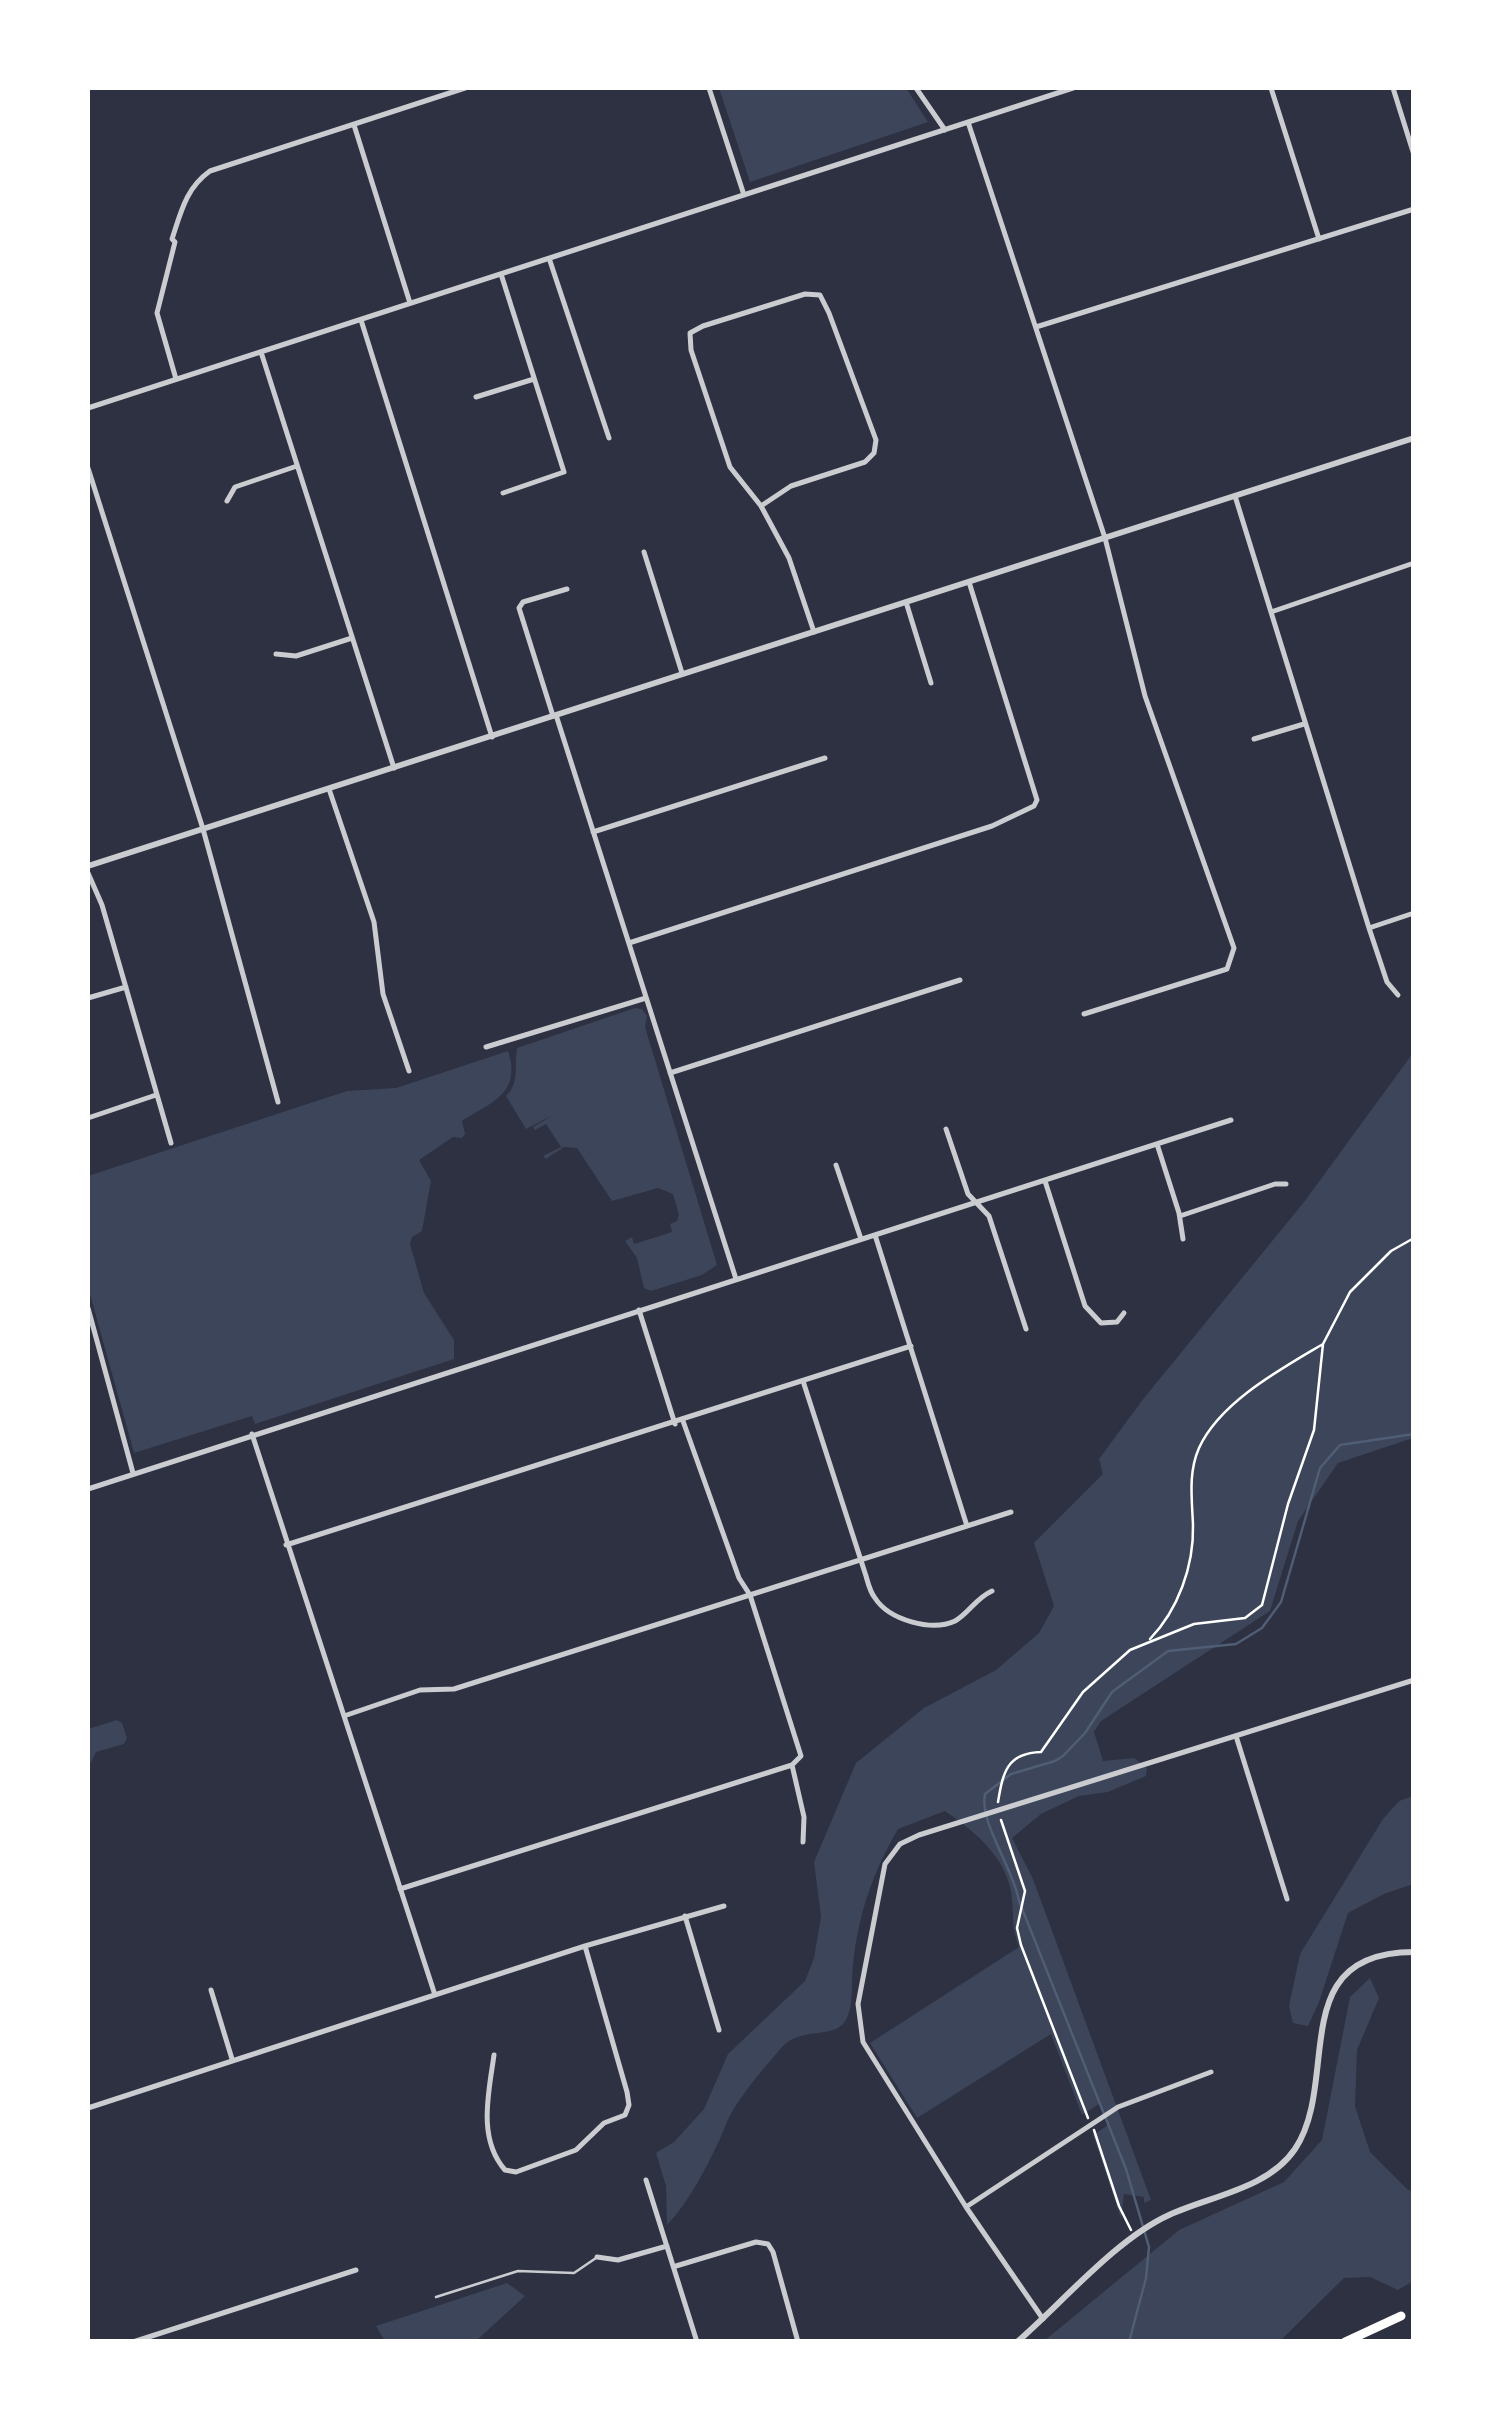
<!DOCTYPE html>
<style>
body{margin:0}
#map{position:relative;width:1501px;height:2429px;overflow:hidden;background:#2d3142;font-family:"Work Sans",sans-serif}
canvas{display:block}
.frame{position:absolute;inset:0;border:90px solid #fff;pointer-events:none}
</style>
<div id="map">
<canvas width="1501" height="2429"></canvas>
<div class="frame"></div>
</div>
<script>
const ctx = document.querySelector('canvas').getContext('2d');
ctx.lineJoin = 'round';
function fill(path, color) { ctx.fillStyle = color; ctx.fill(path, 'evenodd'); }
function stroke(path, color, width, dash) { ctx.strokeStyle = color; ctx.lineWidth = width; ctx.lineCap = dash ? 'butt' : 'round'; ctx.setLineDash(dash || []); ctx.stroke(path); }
const green = new Path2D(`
 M719,88H906L928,122L750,182Z
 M635,1008L642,1009L647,1016L645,1027L717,1265L702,1275L651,1291L644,1288L637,1258L625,1241L632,1237L634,1244L672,1232L670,1224L677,1221L679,1215L673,1194L658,1188L612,1201L577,1148L564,1147L546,1159L543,1156L561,1147L546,1124L535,1130L533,1127L553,1115L526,1129L506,1096C520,1083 514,1064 517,1048Z
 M508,1051C522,1093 492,1102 462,1121L465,1134L462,1138L453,1137L419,1160L431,1181L422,1231L412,1237L410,1244L424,1293L454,1340V1359L255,1424L252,1416L134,1453L88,1287V1176L347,1091L396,1088Z
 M1413,1053V1438L1338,1463L1298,1521L1270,1611L1101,1721L1094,1732L1103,1761L1134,1758L1147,1768L1146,1776L1108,1792L1079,1796L1041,1814L1012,1838L1033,1879L1151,2200L1144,2203V2197L1124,2194L1121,2218L1093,2135L1108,2125L1099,2104L1082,2115L1051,2034L917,2118L870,2043L1019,1947C1011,1928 1014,1911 1011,1891C1004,1855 973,1830 945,1811L898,1829C873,1872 858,1915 853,1965C851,1981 854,2003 847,2018C837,2041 802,2025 782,2047C766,2066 748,2086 735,2107C728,2117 724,2130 719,2141C705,2170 689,2202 667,2225L666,2186L656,2153L674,2142L704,2109L728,2054L805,1981L814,1958L821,1917L814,1862L856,1763L924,1708L996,1670L1039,1633L1054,1606L1034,1543L1103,1474L1099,1459L1144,1398L1304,1202Z
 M117,1720L122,1723L127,1738L124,1744L96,1752L88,1768V1729Z
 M1413,1796V1884L1384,1894L1348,1913L1319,2002L1308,2026L1293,2023L1289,2006L1300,1954L1383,1819L1399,1801Z
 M1370,1978L1379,1998L1357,2050L1355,2106L1370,2152L1408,2190L1413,2191V2281L1398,2290L1370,2277L1344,2278L1280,2341H1044L1179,2230L1284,2182L1322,2140L1350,1997Z
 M507,2283L525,2296L476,2341H385L376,2326Z`);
const stream = new Path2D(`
 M1129,2342L1146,2278L1149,2247L1126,2169L1019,1901C1013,1867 979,1823 985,1794L1011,1774L1055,1761L1063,1756L1085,1733L1112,1692L1168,1651L1236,1644L1262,1628L1281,1602L1320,1468L1340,1445L1414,1434`);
const path = new Path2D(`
 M1150,1639C1178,1610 1194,1566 1193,1525C1192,1499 1188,1473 1199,1448C1220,1402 1281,1369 1323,1344
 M998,1802C1003,1772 1007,1753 1041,1752L1083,1692L1130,1650L1194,1624L1245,1618L1262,1605L1288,1504L1314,1430L1323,1344L1350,1292L1391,1251L1414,1238
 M1001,1820L1025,1891L1017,1928L1021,1945L1088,2118
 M1094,2130L1119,2206L1131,2230`);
const service = new Path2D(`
 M436,2297L518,2271L574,2273L596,2258`);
const minor = new Path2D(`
 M709,88L744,195
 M916,88L945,130
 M1271,88L1319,239
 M1393,88L1414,155
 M968,122L1105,538L1145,696L1234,948L1227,969L1084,1014
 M354,125L410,303
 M549,258L609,438
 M501,274L564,472L503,493
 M805,294L820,295L829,313L876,440L874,453L865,462L791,486L761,506L730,467L691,350L690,333L703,326Z
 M361,320L492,737
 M1036,327L1414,209
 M261,352L394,768
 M176,379L157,313L175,242L172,239C181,212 186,188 210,171L465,88
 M476,397L534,379
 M88,408L1073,88
 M88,468L203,829L278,1102
 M1235,496L1369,928L1387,982L1398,995
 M227,501L235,487L297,466
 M761,506L789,558L814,632
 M644,552L682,673
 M906,602L931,683
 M1271,612L1414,563
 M276,654L296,656L352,638
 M556,715L736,1279
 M553,716L519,608L523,602L567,589
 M1254,739L1304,724
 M329,789L374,922L383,994L409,1071
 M593,832L825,758
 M88,873L102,905L171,1143
 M1369,928L1414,913
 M629,943L992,826L1034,806L1037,800L969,582
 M88,998L126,987
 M486,1047L646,998
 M670,1073L960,980
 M88,1118L156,1095
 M946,1129L968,1194L989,1216L1026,1329
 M1157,1144L1179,1213L1183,1239
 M836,1165L861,1239
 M1045,1181L1085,1306L1101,1323L1117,1322L1124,1313
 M1180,1216L1275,1184H1286
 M875,1235L967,1526
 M88,1308L133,1473
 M639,1310L675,1424
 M803,1381L866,1576C868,1583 870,1592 875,1598C889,1620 932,1632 955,1621C969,1613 976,1598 992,1591
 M683,1421L739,1578L750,1595L801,1756L792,1765L804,1817L803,1842
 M252,1434L435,1995
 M88,1489L1231,1120
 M286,1545L911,1346
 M344,1716L420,1690L454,1689L1011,1512
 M1236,1736L1287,1899
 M400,1889L792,1765
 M685,1916L719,2030
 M211,1990L232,2059
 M494,2055C489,2092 477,2138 505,2170L516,2172L576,2150L604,2123L625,2115L629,2105L627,2092L585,1946
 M88,2108L585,1946L724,1906
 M646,2180L697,2342
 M966,2207L1118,2107L1211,2072
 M597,2257L618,2260L667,2246
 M676,2266L756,2242L768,2244L773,2252L798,2342
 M1043,2319L966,2207L863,2042L858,2004L885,1864L900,1844L919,1835L1414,1680
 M133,2342L356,2270`);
const tertiary = new Path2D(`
 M88,866L1414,438
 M1017,2342C1062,2303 1116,2239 1169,2215C1210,2196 1268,2189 1295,2149C1341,2080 1284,1952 1414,1952`);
const motorway = new Path2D(`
 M1345,2342L1401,2316`);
fill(green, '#3c4559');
stroke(stream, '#4f5d75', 2.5);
stroke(path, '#fff', 2.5);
stroke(service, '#caccd0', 2.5);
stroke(minor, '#caccd0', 5);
stroke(tertiary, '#caccd0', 6);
stroke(motorway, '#fff', 9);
</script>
